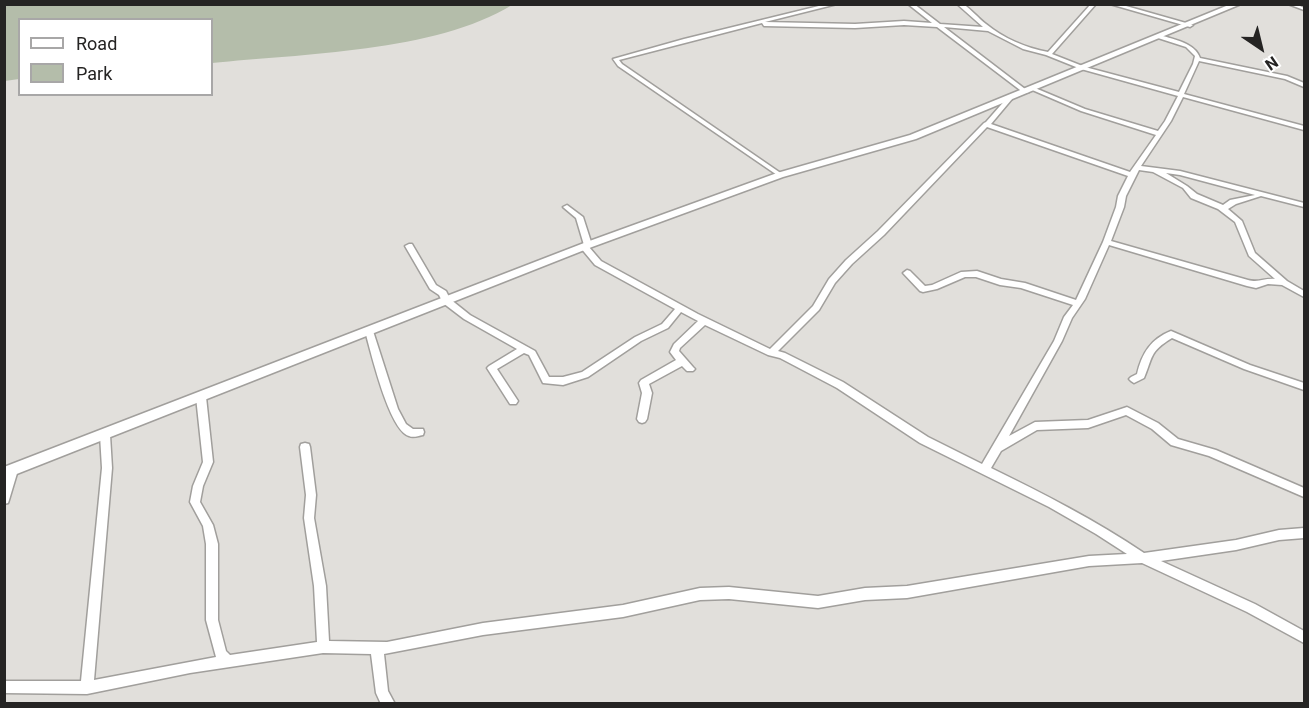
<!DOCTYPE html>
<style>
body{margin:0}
#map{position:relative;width:1309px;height:708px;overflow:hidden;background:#e1dfdb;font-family:Roboto,sans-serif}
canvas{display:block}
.frame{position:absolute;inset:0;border:6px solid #252423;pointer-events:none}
.legend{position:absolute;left:18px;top:18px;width:195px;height:78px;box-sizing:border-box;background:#fff;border:2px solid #a8a7a7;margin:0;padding:8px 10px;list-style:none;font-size:18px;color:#252423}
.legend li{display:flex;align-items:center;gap:12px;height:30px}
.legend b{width:30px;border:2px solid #a8a7a7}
.north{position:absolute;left:1231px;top:18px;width:60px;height:60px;-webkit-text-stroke:4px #fff;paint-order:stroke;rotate:145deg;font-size:16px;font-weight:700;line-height:24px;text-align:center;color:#252423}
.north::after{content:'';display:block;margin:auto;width:21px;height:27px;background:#252423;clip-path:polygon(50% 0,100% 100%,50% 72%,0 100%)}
</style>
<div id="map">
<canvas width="1309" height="708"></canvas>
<div class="frame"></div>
<ul class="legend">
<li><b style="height:8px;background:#fff"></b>Road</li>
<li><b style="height:16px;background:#b4bdaa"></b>Park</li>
</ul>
<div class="north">N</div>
</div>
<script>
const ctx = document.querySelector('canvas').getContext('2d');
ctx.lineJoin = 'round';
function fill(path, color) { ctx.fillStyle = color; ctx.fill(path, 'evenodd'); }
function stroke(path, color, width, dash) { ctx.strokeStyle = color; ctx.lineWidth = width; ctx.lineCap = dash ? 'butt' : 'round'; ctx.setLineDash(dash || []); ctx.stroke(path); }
const green = new Path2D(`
 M5,4H512V5C436,52 300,54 212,63V20H20L19,79L5,81Z`);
const minor = new Path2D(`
 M827,4H837L765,22L855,24L904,21L932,23L908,4H914L940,24L983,27L957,4H963C972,10 978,18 986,24C1003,38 1026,48 1048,52L1091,4H1096L1052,54L1085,67L1179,92L1193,64L1195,56L1186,47L1158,38V36L1160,35C1175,40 1195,43 1200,58L1287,76L1304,83V87L1285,79L1199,61L1184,94L1304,126V130L1183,97L1171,121L1141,166L1180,171L1304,203V207L1261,196L1236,204L1228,209L1242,221L1255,253L1287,281L1304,291V297L1282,285L1268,284L1256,288L1247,286L1109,245L1085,299L1072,318L1062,341L1009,436L1035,422L1088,420L1127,407L1158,423L1178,439L1216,450L1304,488V497L1209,456L1171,445L1152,429L1126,415L1088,428L1037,430L1001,451L991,468C1044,494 1095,520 1144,553L1236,540L1279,530L1304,528V538L1279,540L1236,550L1161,561L1255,604L1304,631V643L1247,612L1142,563L1089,566L907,598L865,600L818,608L729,599L700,600L623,617L483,635L384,654L388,691L395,704H381L376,693L371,654L323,653L190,673L87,694L4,693V681H81L102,468L100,435L101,432L105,431L109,432L110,435L112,468L94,680L216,657L206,620V544L203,526L190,502L193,486L203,462L196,397L198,394H204L206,397L213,462L203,486L200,502L213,525L218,544V620L226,651L230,655L317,642L314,586L304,518L306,495L300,447L301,444L305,443L309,444L310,447L316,495L314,518L326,586L329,641L387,642L483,623L623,605L700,588L729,587L818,596L865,588L907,586L1089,556L1127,554L1096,534L1049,507L920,443L837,388L780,358L768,355L705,325L680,348L679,351L693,367L695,369L693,371H687L682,366L649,384L652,393L647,419L645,422L642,423L639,422L637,419L642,393L639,383L641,380L676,360L670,352L674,344L698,321L681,312L668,328L641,341L588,377L563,385L543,383L529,355L524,353L497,369L518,401L516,404H510L487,368L489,366L517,349L464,319L443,303L439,295L430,289L405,246L409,244H412L436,285L446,291L450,299L470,315L535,351L549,377H563L582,372L635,337L662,324L675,309L595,265L580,247L584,245L576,218L563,207L567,205L583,217L592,245L589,247L601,261L698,314L770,349L813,306L829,279L846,260L878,231L984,123L986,122L1007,98L1012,99L991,124L1130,172L1156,135L1081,111L1030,89L1035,88L1085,109L1158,131L1165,121L1178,96L1081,69L1046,55L1023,49L988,31L944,27L1029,92L1024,93L937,27L904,25L855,28L764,26L762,23L619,60L622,64L782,174V176L780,177L618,66L613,59L684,39ZM987,127L1128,176L1118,196L1116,207L1103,242L1076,300L1025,283L1001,279L977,271L961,272L932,285L925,286L910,271L907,270L903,273L920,291L923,292L937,289L965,277H976L1000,285L1021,288L1073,305L1064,317L1054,341L982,464L928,437L843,382L785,353L778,351L819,310L835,283L852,264L884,235ZM1139,170L1153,172L1183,188L1191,198L1218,209L1235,222L1249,256L1275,279C1264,278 1259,283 1248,280L1111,241L1124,207L1126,196ZM1166,173L1180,175L1255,195L1230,200L1223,205L1197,194L1187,186Z
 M1110,4H1119L1193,25L1190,27Z
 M1288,4H1296L1304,8V10Z
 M369,328L373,331L398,409L406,424L413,429H423L424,432L423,435C418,436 413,438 409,436C389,430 371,352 365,331Z
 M1171,331L1250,365L1304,383V390L1244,369L1172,338C1149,352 1153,357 1144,378L1134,383L1131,381L1129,379L1131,377L1137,374C1142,353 1151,339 1171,331Z
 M13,466L17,467L18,470L9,500L8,503L4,504V481L9,467Z`);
const tertiary = new Path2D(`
 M1231,4H1241L916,139L783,177L592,247L4,479V467L584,243L777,173L910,135Z`);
fill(green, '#b4bdaa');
stroke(minor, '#a19f9c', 3);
stroke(tertiary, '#a19f9c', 3);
fill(minor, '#fff');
fill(tertiary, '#fff');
</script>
